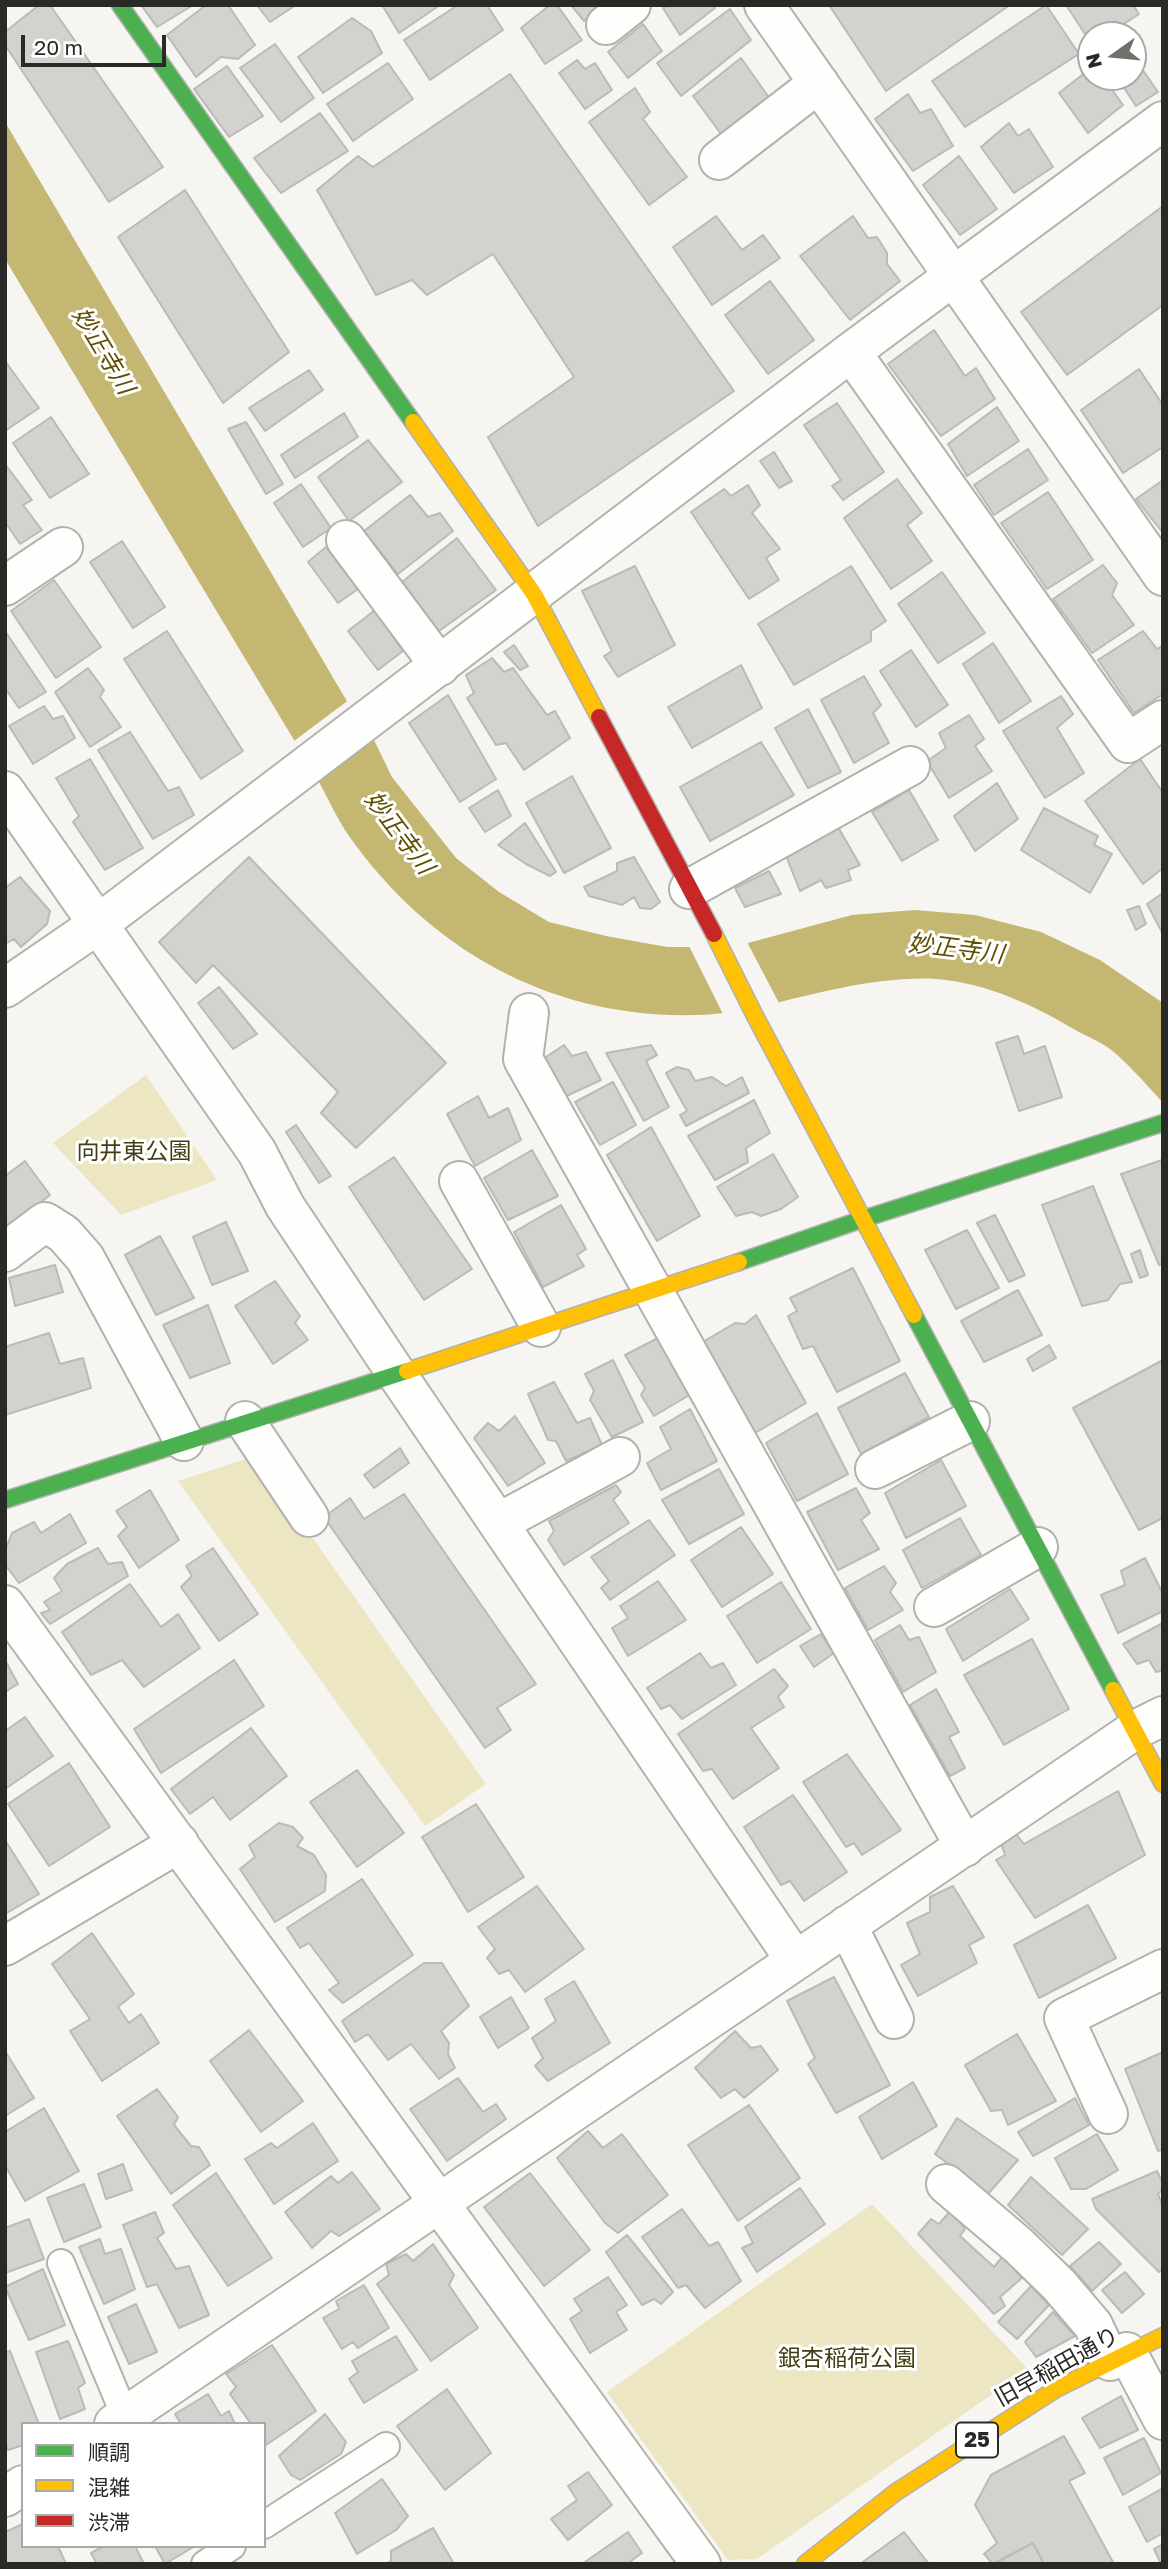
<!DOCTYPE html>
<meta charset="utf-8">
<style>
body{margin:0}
#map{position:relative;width:1168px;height:2569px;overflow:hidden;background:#f6f5f1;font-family:"Golos Text","Noto Sans JP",sans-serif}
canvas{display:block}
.frame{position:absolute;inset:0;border:7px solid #292926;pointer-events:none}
.legend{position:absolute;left:21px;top:2422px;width:245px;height:126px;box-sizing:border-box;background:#fff;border:2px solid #a9a9a8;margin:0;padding:9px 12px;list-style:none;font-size:21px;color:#292926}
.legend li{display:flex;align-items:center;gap:14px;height:35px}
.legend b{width:35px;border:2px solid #a9a9a8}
.north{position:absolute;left:1077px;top:21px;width:70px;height:70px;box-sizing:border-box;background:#fff;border:2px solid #a9a9a8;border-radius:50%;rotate:255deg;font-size:19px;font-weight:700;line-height:28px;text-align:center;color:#292926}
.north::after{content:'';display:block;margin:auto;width:24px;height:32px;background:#71706d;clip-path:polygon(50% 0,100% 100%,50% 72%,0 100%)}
.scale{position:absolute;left:21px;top:35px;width:145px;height:32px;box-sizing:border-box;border:4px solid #292926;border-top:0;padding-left:9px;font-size:21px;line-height:24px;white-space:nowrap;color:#292926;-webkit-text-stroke:5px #fff;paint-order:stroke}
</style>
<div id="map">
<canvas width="1168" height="2569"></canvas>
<div class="frame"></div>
<ul class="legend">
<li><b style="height:9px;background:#4caf50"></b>順調</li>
<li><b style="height:9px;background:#ffc107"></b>混雑</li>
<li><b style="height:9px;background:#c62828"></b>渋滞</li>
</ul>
<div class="north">N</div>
<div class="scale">20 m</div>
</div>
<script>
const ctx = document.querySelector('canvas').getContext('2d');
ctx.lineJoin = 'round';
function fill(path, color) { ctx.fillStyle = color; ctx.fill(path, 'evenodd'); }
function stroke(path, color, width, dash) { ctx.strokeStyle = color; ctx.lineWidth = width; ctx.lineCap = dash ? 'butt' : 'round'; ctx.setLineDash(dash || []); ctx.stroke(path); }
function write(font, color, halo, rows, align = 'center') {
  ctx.font = font + ' "Golos Text","Noto Sans JP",sans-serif'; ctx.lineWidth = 6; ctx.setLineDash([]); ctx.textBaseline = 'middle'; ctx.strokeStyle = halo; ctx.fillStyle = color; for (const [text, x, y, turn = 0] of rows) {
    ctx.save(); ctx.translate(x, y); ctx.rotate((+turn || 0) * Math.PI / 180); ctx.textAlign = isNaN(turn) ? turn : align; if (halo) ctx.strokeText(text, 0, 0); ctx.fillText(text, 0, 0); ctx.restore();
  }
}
const green = new Path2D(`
 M146,1075L217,1180L121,1215L53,1143Z
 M255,1456L486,1784L425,1826L178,1481Z
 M872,2204L1028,2369L757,2559L728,2560L607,2392Z`);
const water = new Path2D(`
 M5,122L351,708L373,738L392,777L456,858L499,892L549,922L606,936L667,947H697L748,943L852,915L915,910L975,915L1041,932L1100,960L1163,1003V1103C1148,1086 1132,1068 1115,1053C1105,1044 1091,1038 1079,1032C1035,1006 988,983 936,979C908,977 869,982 841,988C793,997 745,1014 696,1015C553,1019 430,951 349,836C337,819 328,798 318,780L5,259Z`);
const pier = new Path2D(`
 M350,699L365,722L304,767L290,744Z
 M746,940L780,1005L724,1016L688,944Z`);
const building = new Path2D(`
 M39,5H50L163,167L109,202L5,45V32Z
 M141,5H189L190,7L157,27Z
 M206,5H228L255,45L238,59L221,57L196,77L167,35Z
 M257,5H296L270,22Z
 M382,5H440L399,33Z
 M458,5H487L503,30L430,80L404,40Z
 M550,5H557L582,40L545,64L521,28Z
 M571,5H602L584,21Z
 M667,5H713L715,8L680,35L663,8Z
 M829,5H1010L886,91Z
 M1046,5L1079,54L965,127L932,81Z
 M1066,5H1133L1139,14L1107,35H1091V43Z
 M730,9L751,40L681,96L657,63Z
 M352,18L371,31L382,53L323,93L298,57Z
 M643,24L662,51L628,78L608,52Z
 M275,44L314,98L281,122L240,68Z
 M1133,56L1158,92L1136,106L1117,77H1133Z
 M741,58L770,99L721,134L693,96Z
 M577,60L585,69L595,63L612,90L585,109L559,73Z
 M388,63L413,99L353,141L327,104Z
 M227,66L263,116L229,137L194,89Z
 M1091,68V77H1103L1123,105L1088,133L1059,93Z
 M510,74L734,391L538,526L488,437L574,377L493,254L427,295L412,280L376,295L317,190L358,156L373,167Z
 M635,88L650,112L643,119L687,177L649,205L589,122Z
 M908,94L920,113L931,109L953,146L913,171L875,119Z
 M320,113L348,151L281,193L254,158Z
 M1009,123L1018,136L1029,129L1053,167L1014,193L981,147Z
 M959,156L997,209L960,235L923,185Z
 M185,190L289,352L223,403L118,237Z
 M1163,206V305L1067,375L1021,312Z
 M716,216L742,250L763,235L780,258L712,305L673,247Z
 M853,216L868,238L877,237L887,253V264L900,281L850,320L800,256Z
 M770,281L814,340L768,374L725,315Z
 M934,330L965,376L976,368L995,399L941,436L888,364Z
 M5,361L39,408L5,431Z
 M1139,369L1163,405V447L1123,473L1081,410Z
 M309,370L323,390L265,431L249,408Z
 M837,403L884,472L843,500L832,486L841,480L804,425Z
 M997,407L1019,441L967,476L948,444Z
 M344,413L358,437L295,478L281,455Z
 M51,417L89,474L50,498L13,443Z
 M246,422L283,484L266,494L228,429Z
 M368,440L402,482L349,521L318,477Z
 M1028,449L1048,480L994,515L974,485Z
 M774,452L792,481L779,488L760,461Z
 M5,464L32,500L23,505L42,530L20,544L5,522Z
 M897,479L922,513L907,525L932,561L891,589L844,518Z
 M1163,480V533L1136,499Z
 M301,484L331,528L303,547L274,503Z
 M748,485L760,505L752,513L780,549L766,558L779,580L749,599L691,512L724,489L731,496Z
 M1048,492L1093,560L1047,589L1001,523Z
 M410,495L428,517L440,513L453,531L398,574L364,531Z
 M457,538L496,590L439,631L402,582Z
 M122,541L165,607L133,628L90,562Z
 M326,547L358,589L338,603L308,562Z
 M1103,565L1117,583L1112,595L1134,625L1092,653L1053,599Z
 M635,566L675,645L618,677L604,656L612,651L582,591Z
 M851,566L886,621L871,631V641L794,685L758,624Z
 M942,572L985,633L938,663L898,604Z
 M54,580L101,647L56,678L11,611Z
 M375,610L403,651L378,670L348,631Z
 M5,631L46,692L19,708L7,691L5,692Z
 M167,631L243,751L201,779L124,659Z
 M1143,631L1157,649L1163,646V694L1134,713L1098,660Z
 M993,643L1031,701L999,723L963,664Z
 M514,645L528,666L520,670L504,652Z
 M911,650L948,705L916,727L880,671Z
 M492,658L504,672L513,668L547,715L555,711L570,738L524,770L506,743L496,745L467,698L474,693L466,675Z
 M741,665L762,708L692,748L668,707Z
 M88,668L104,690L100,697L121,727L90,747L55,692Z
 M864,676L881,705L873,713L889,743L854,763L821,700Z
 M448,695L496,779L460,802L409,723Z
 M1061,696L1073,714L1057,728L1084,773L1045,798L1003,731Z
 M44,706L53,719L63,716L75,738L33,764L9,726Z
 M808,709L841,772L808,788L775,728Z
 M969,715L984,739L975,746L992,771L949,798L927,761L946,748L939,733Z
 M130,732L168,791L179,787L194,815L153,839L98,750Z
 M761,742L794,795L710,841L680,787Z
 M90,759L143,848L105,870L73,822L79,816L56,778Z
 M1140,759L1163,793V868L1143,884L1085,801Z
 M572,776L611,848L564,873L526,803Z
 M997,783L1018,819L975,851L954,816Z
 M498,790L511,816L485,832L469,808Z
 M909,790L938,840L902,861L872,812Z
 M1044,808L1098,836L1094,845L1112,854L1090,893L1021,850Z
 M525,823L556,872L550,876L526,864L498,845Z
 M838,827L860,865L848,870L851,880L826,888L821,880L800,891L786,856Z
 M249,857L446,1063L356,1148L321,1113L338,1092L213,965L196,983L159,942Z
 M634,857L660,902L651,909L640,908L634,897L622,905L589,896L584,887L617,871V863Z
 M769,871L781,894L745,907L735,888Z
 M20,877L50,911L47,924L21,947L14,939L5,944V888Z
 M1163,893V934L1147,904Z
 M1139,906L1146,924L1136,930L1127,910Z
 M219,987L257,1034L233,1049L198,1003Z
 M1018,1036L1024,1054L1045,1046L1062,1097L1019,1111L996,1043Z
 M564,1045L572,1056L586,1052L601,1080L564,1097L543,1059Z
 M651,1045L657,1055L646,1061L669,1107L644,1121L606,1053Z
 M677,1067L689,1070L695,1081L712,1077L726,1086L742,1077L749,1093L686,1126L680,1115L687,1111L666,1073Z
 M613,1082L636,1125L600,1145L575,1102Z
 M478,1096L489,1118L508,1108L521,1140L475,1166L447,1114Z
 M754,1100L770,1133L746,1148L748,1162L715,1180L688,1136Z
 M296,1125L331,1176L319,1183L286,1132Z
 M651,1127L700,1216L657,1241L607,1155Z
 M532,1150L558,1196L508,1220L484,1178Z
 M773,1154L798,1197L781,1209L761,1216L752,1212L736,1216L717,1187Z
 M394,1157L472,1269L424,1300L349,1187Z
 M1162,1160L1163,1263L1159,1265L1121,1174Z
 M25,1161L50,1195L6,1230L5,1176Z
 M1093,1186L1132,1282L1120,1284L1108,1300L1082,1306L1042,1205Z
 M561,1205L586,1249L577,1255L584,1266L543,1287L514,1232Z
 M995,1215L1025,1275L1009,1282L977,1223Z
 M226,1222L248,1271L212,1285L193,1237Z
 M967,1230L999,1288L956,1309L925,1250Z
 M160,1236L194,1298L156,1315L125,1255Z
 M1140,1250L1148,1275L1140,1278L1131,1254Z
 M55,1265L63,1292L15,1306L9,1278Z
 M853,1268L900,1361L837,1392L813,1346L803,1349L788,1316L797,1311L790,1298Z
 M275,1281L300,1316L295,1323L308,1340L273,1364L235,1306Z
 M1018,1290L1042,1335L984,1362L961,1321Z
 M208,1305L230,1363L190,1378L163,1325Z
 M756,1315L806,1403L755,1433L701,1343L735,1323L745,1324Z
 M49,1333L60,1364L83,1358L91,1388L5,1415V1347Z
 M658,1338L691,1394L654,1416L641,1395L645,1388L625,1355Z
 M1049,1345L1056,1358L1033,1371L1027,1359Z
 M613,1360L643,1422L612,1437L590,1400L594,1391L585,1374Z
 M1163,1360V1518L1139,1530L1073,1408Z
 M905,1373L929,1417L861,1454L838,1408Z
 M554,1382L577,1423L590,1418L602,1445L566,1461L556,1441L548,1440L528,1394Z
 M690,1409L717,1461L661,1490L647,1463L671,1449L660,1427Z
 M817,1413L848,1474L797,1501L766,1443Z
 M515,1416L545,1463L508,1486L474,1438L488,1423L499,1431Z
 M400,1448L409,1463L374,1488L364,1475Z
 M941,1460L966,1506L906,1538L885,1493Z
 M719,1469L744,1514L689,1544L662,1500Z
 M616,1485L621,1492L613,1500L629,1523L564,1565L548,1540L554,1531L549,1521Z
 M856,1488L870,1513L861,1520L879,1549L838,1570L807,1512Z
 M150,1490L179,1540L139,1568L118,1536L127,1527L116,1511Z
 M404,1494L536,1684L497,1708L511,1730L485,1748L324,1517L350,1498L364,1519Z
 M70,1514L86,1543L19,1583L6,1566V1548L12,1533L34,1522L41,1533Z
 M960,1518L981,1555L922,1588L903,1550Z
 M649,1520L675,1555L610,1600L601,1588L609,1581L591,1557Z
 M741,1527L773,1574L722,1607L691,1560Z
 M98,1548L108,1564L122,1562L128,1576L50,1624L41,1613L50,1610L44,1602L62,1591L54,1578L67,1564Z
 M213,1548L258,1614L219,1641L181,1587L192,1576L186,1566Z
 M1145,1558L1163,1594V1611L1118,1633L1101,1595L1125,1585L1121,1571Z
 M884,1566L896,1583L890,1592L903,1610L868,1630L845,1588Z
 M658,1581L686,1620L628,1656L612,1628L628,1618L620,1606Z
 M781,1582L811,1629L757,1663L727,1616Z
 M130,1584L161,1627L178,1614L200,1648L144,1687L122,1660L91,1675L62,1632Z
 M1010,1589L1029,1619L963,1661L946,1629Z
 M1163,1623V1670L1156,1672L1149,1660L1137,1664L1123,1644Z
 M900,1625L909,1640L919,1637L936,1672L903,1692L875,1640Z
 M821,1634L834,1653L814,1667L800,1646Z
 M1032,1639L1069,1709L1004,1745L964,1675Z
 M700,1653L711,1668L723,1663L736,1685L682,1719L670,1705L661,1709L647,1688Z
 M5,1660L18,1684L5,1692Z
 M234,1660L264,1706L161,1773L134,1729Z
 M774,1669L788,1686L778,1697L784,1707L751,1728L779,1768L733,1799L712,1769L703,1771L678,1734Z
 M936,1689L959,1732L949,1737L965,1768L950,1776L910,1705Z
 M25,1717L53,1756L5,1789V1731Z
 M251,1728L287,1776L230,1820L213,1797L190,1814L171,1789Z
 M847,1754L901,1830L862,1855L854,1843L846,1847L803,1782Z
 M69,1763L110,1827L49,1866L8,1804Z
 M357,1770L404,1833L357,1867L310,1802Z
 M1118,1791L1145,1855L1035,1918L996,1860L1005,1855L1001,1843L1016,1834L1024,1844Z
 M793,1795L847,1872L804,1901L790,1881L781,1885L744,1827Z
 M476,1804L524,1877L468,1912L422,1837Z
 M279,1823L293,1827L303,1838L297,1846L314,1855L326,1875L325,1891L275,1922L240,1869L255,1857L249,1845Z
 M5,1840L39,1894L5,1914Z
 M362,1879L413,1955L343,2003L329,1990L339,1983L309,1943L300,1948L287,1928Z
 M537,1886L584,1949L525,1992L509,1970L499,1974L487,1958L495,1949L478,1927Z
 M953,1886L984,1937L969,1945L977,1963L918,1996L901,1965L920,1954L907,1923L930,1912V1897Z
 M1088,1905L1116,1958L1039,1998L1014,1945Z
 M92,1933L134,1994L118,2007L129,2023L141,2014L159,2043L102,2081L70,2031L90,2019L52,1964Z
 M424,1963H442L469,2006L441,2031L449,2043L448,2054L455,2068L439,2079L411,2044L388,2060L368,2034L355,2042L342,2021Z
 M834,1977L890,2085L836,2113L808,2064L815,2058L787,2001Z
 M574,1981L610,2043L548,2081L535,2066L543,2058L532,2038L556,2021L545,1999Z
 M511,1997L529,2028L498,2048L480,2017Z
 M249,2030L303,2101L261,2132L210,2061Z
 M735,2031L751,2048L761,2046L778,2070L744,2098L735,2089L721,2098L695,2068Z
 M1017,2034L1056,2101L1008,2125L1002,2110L991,2111L965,2065Z
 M5,2051L34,2098L5,2116Z
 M1163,2052V2149L1158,2151L1125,2069Z
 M458,2078L483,2112L496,2104L506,2119L447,2161L410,2109Z
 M913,2082L937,2126L882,2159L859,2117Z
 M157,2089L178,2117L174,2125L191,2146L199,2147L210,2165L171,2194L117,2116Z
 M1075,2098L1089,2125L1033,2156L1018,2132Z
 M749,2105L800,2178L738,2221L688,2145Z
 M44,2108L79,2171L25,2201L5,2165V2132Z
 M957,2118L1018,2160L988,2194L935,2154Z
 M313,2123L338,2161L274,2204L245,2159L271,2143L277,2148Z
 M588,2131L603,2148L622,2134L668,2195L618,2233L605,2223L557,2158Z
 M1097,2134L1118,2170L1086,2189H1071L1055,2158Z
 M123,2164L132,2190L106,2199L98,2174Z
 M1157,2171L1163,2184V2189L1158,2194L1163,2207V2270L1159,2272L1096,2209L1092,2199Z
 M352,2172L380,2209L339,2236L331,2231L312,2248L285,2212L331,2176L338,2183Z
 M216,2173L272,2258L228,2286L173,2205Z
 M530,2173L590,2250L544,2286L484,2207Z
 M1031,2177L1088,2229L1062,2255L1008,2205Z
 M84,2184L101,2227L64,2242L47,2198Z
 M800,2188L825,2224L757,2272L742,2248L753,2243L745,2227Z
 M682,2209L709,2246L718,2242L741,2281L705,2308L686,2285L678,2288L642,2237Z
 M951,2210L965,2229L960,2236L994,2267L1003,2256L1022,2278L1000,2297L1005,2306L994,2314L918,2234L931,2219L939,2224Z
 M155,2212L164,2233L157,2238L176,2269L189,2266L209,2315L179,2328L157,2284L147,2287L123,2225Z
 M29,2219L44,2259L5,2273V2228Z
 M627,2235L673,2292L661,2304L654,2299L642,2305L606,2252Z
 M100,2239L105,2254L121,2249L135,2289L104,2304L79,2247Z
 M1099,2242L1121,2264L1092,2291L1070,2266Z
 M433,2244L454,2275L449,2285L478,2328L431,2361L377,2284L389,2275L386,2264L406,2254L413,2261Z
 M43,2269L65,2325L29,2340L5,2287Z
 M1125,2272L1144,2294L1122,2313L1102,2290Z
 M608,2277L627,2305L616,2312L627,2330L590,2353L570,2319L582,2311L574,2299Z
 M364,2285L389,2328L358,2348L353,2342L342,2349L323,2318L339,2309L336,2301Z
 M1031,2286L1049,2305L1017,2339L998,2322Z
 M136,2304L157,2352L129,2364L108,2317Z
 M1053,2312L1075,2336L1036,2357L1025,2342Z
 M396,2336L417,2370L364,2403L349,2379L358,2372L352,2361Z
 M68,2341L85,2383L78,2388L85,2409L60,2419L36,2352Z
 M272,2345L316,2411L266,2445L264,2424H251L230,2394L236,2387L226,2374Z
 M10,2351L39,2424H23V2445L8,2450L5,2442V2353Z
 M447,2389L491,2453L445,2490L397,2426Z
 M208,2394L221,2416L229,2411L235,2424H181L175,2414Z
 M1121,2396L1138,2430L1100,2448L1082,2418Z
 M325,2414L346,2442L341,2454L300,2480L291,2475L279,2456Z
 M1064,2436L1085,2473L1069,2481L1114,2564H1044L1033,2543L993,2564L984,2554L997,2543L975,2505L991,2475Z
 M1144,2438L1161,2473L1123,2495L1104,2458Z
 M588,2472L612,2505L568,2540L551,2519L577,2500L568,2486Z
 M382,2479L408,2516L396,2530L357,2554L335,2513Z
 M1163,2488V2533L1147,2542L1129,2507Z
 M23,2524V2546H58L66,2564H5V2532Z
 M433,2528L454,2564H386L391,2561V2551Z
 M628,2532L642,2553L627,2564H582Z
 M904,2532L929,2564H860Z
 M1033,2543L1044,2564H1003L1001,2560Z
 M1163,2544V2564H1161L1154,2549Z
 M104,2546H135L144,2564H97L91,2553Z
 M155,2546H195L165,2564Z`);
const lane = new Path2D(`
 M61,2263L125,2416
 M264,2525L386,2446
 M205,2564L232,2546`);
const street = new Path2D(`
 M764,5L1163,576
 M606,25L631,5
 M719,160L819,83
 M851,352L1128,743L1163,720
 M346,540L440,666
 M5,586L63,547
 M5,791L257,1152L285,1206L396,1373L795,1960
 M689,889L910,766
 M5,988L97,925L851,352L1163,121
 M529,1013L523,1059L965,1847
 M459,1181L541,1327
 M5,1252L45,1222L64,1234L85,1258L184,1441
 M245,1421L309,1517
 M875,1469L970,1421
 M498,1523L620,1457
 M5,1605L701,2564
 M934,1607L1038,1547
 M847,1925L894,2019
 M5,1946L179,1843
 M1108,2114L1064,2018L1163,1969
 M946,2184L1019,2246L1059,2285L1093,2325L1110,2361
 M1127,2352L1163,2420
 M114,2424L1135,1730L1163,1716
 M5,2497L23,2485`);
const fast = new Path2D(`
 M120,5L413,422
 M739,1262L863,1219L1163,1123
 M914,1315L1113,1690
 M5,1500L407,1371`);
const slow = new Path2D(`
 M413,422L534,594L599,717
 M714,934L755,1016L914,1315
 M407,1371L739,1262
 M1113,1690L1163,1784
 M805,2564L896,2492L1056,2389L1163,2336`);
const jam = new Path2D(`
 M599,717L714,934`);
const shields = [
 [977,2440,42]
];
const shieldNames = [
 ["25",977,2440]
];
const parkNames = [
 ["向井東公園",134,1152],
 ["銀杏稲荷公園",847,2359]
];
const streetNames = [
 ["旧早稲田通り",1057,2367,-29]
];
const waterNames = [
 ["妙正寺川",103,351,59],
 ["妙正寺川",399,833,53],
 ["妙正寺川",956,949,7]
];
fill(green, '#ede6c3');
fill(water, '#c4b772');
fill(pier, '#f6f5f1');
fill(building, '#d3d2cf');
stroke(building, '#bbbab7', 2);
stroke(lane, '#b2b1ae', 30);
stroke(street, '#b2b1ae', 42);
stroke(fast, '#b2b1ae', 19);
stroke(slow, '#b2b1ae', 19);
stroke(jam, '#b2b1ae', 19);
stroke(lane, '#fefefd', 26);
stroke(street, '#fefefd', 38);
stroke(fast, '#4caf50', 16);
stroke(slow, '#ffc107', 16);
stroke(jam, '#c62828', 16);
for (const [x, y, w] of shields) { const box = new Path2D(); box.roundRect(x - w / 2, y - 17.5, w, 35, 5); ctx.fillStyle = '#fff'; ctx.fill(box); stroke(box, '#292926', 2); }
write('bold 21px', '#292926', null, shieldNames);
write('23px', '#443d14', '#fff', parkNames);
write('23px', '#292926', '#fff', streetNames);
write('italic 24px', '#5d5001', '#fff', waterNames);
</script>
